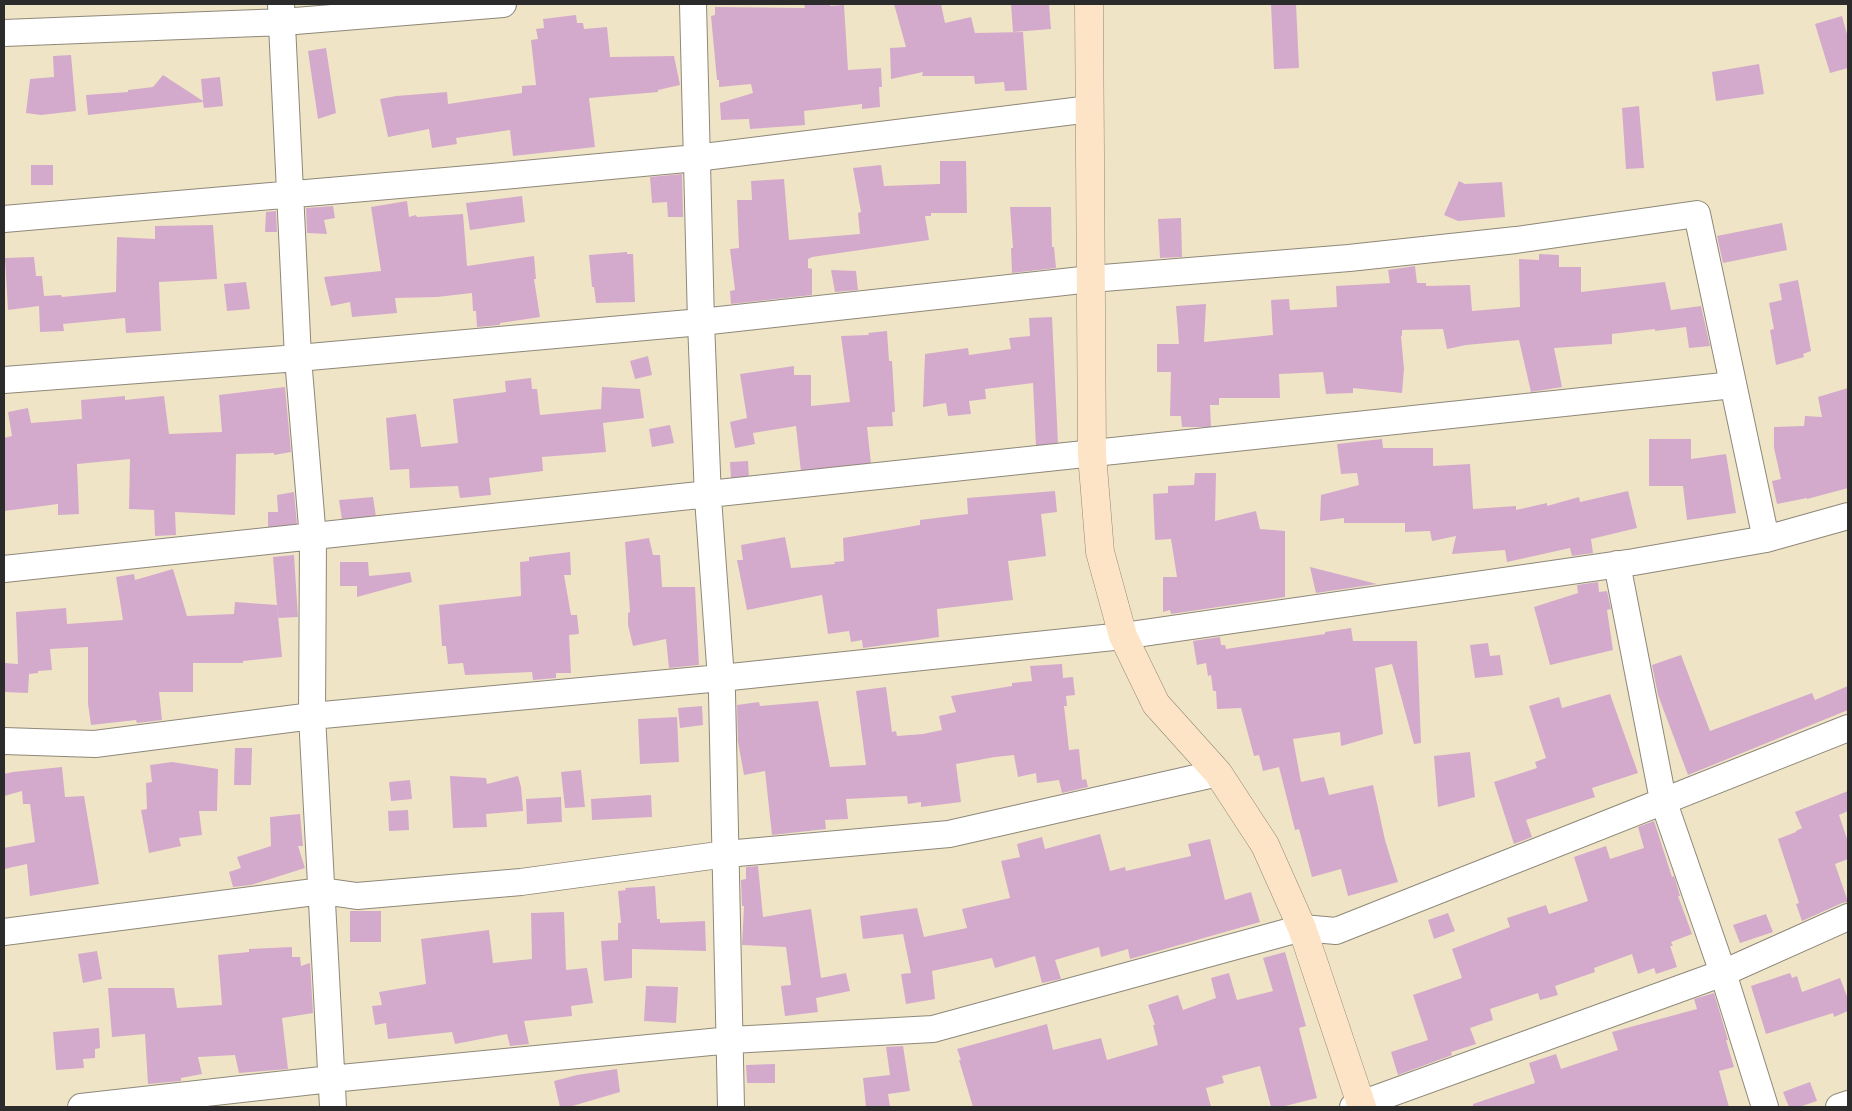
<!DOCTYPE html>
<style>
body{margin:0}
#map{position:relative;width:1852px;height:1111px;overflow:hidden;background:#f0e4c7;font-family:Mali,sans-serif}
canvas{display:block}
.frame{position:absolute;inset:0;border:5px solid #2b2b2b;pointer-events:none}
</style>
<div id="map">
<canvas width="1852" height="1111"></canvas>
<div class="frame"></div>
</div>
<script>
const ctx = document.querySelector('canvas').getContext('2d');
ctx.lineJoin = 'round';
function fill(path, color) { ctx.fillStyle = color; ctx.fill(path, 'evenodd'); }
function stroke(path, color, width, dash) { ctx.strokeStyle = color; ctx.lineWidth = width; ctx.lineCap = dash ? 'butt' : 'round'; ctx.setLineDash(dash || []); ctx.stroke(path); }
const building = new Path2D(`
 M804,4H830V6L844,5L848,70L881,68L882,87H879L880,107L862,109V104L804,111L805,125L750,129L749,119L721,120L720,103L753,93L751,84L719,87V80H717L711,16L715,15V7L805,8Z
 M894,4H941L945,23L971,17L975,33L1023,32L1027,90L1005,91L1004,82L975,84L974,76H922L923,72L891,79L890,48L906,47Z
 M1011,4H1049L1051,29L1013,32Z
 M1271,4H1296L1299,68L1274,69Z
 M576,15L577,23H583L584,29L607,27L610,57L674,56L680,85L658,90V92L589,98L595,147L513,156L510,130L456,138L457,144L432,148L429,129L388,137L380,99L396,96L447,92L448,104L522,93V86L536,85L531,40L538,39L536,29L544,28L543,19Z
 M1842,16L1848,38V68L1830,73L1815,24Z
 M326,48L336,113L318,119L308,51Z
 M71,55L76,111L41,115L26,113L30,79L54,77L53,56Z
 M1759,64L1764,94L1716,101L1712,72Z
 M163,75L203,101L201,79L220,77L223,106L204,108L203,102L88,115L86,95L128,92V90L153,87Z
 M1639,106L1644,168L1626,169L1622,108Z
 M940,161H966L967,213H931V216H925L929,240L812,257L808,259V268L812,269V295L731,304L730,291L735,290L730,249L739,248L737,200H752L751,181L784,179L789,240L860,234L858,213L861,212L853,168L881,165L884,186L940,184Z
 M31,165H53V185H31Z
 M682,174L683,217H668L667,202L652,203L650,177Z
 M1459,181L1465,184L1502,182L1505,217L1458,221L1444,215Z
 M522,196L525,222L470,230L466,203Z
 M407,201L409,217L416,215L417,217L463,214L467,266L534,256L536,279H534L540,317L500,323V325L477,327L476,311H473L472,293L437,297L395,298L397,313L352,317L350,302L331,306L324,277L381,271L371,207Z
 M333,206L335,218L324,220L327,234L307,233L306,208Z
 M1010,207H1051L1052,247H1054L1056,268L1012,273L1011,248H1013Z
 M276,211L277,232H265L266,212Z
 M1181,218L1182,257L1160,258L1158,219Z
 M1782,223L1787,250L1723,263L1717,236Z
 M213,225L217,279L159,282L161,331L126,333L125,318L63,324L64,331L40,332L39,306L8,310L5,258L34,257L36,276H42L44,296L61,295L62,297L116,292L117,237L155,239V226Z
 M627,252V254H633L635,302L596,303L594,287H592L589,255Z
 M1539,254L1559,255V267H1581V292L1665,282L1671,310L1701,306L1710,346L1689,348L1686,327L1655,331V329L1612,334V344L1554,348L1562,387L1531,392L1519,340L1466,345L1447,349L1443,329L1402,330V336H1401L1404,369L1402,393L1353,388V393L1326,394L1323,372L1279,374L1280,398H1219V405H1210L1211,427H1182L1181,416H1170L1171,372H1157V344H1179L1176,306L1206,304L1204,342L1273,335L1271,300L1289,299L1290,310L1337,307L1336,286L1390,283L1388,270L1415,266L1417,283H1426V286L1470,285L1472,311L1520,307L1519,259L1539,260Z
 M831,270L856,271L858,290L835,292Z
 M1798,280L1811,351L1803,354L1804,357L1776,365L1770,330L1774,329L1769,303L1782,300L1779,284Z
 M246,282L250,309L227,311L224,284Z
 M1052,317L1058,444L1036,446L1033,383L985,389L986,399L969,401L971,414L948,416L946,403L923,407L925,354L968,348L969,355L1011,349L1009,338L1030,336L1029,318Z
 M887,331L889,361H892L895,412H892L893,426L867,427L871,464L801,472L796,426L753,433L755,444L735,448L730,422L747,418L740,374L794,366V375H811V406L850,402L841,336L869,335L868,333Z
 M648,356L652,375L635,379L630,361Z
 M531,378L532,389H537L540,415L601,409L602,387L640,389L644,418L603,423L606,452L542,457L543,471L489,478L491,495L460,498L458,486L410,488L409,469L390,470L386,418L416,414L421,447L458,443L453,399L506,392L505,381Z
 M285,387L291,452L274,455V453L236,454L235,515L175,512L176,535L155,536L154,510L129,509L130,459L77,464L79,514L58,515V504L4,511V438L12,436L8,412L28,408L31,423L82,419L81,400L125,396V400L164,396L169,434L222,432L219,395Z
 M1848,388V488L1807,499V498L1777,504L1772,481L1781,479L1774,448V427L1804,426L1805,416L1822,417L1818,397Z
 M670,425L674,443L652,447L649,429Z
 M1382,439L1383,448H1433V466L1470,464L1473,509L1516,506V510L1547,503V506L1579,497L1580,502L1628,491L1637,528L1591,539L1593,553L1572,556L1570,548L1507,562L1505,550L1452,554L1456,536L1432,541L1430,531L1405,532V523H1344V518L1320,521L1321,495L1359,485L1357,473L1341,474L1337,444Z
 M1649,439H1691V459L1726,454L1736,513L1687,520L1683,486H1649Z
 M748,461L749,477L731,479L730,462Z
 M1195,473H1216L1215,521L1256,511L1260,529L1285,531V597L1171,614L1170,610L1163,612V577H1177L1171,539L1155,540L1153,494L1168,493V486L1194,485Z
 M1055,491L1057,512L1041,514L1046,556L1008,561L1013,600L937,609L939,637L863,648L862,640L851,642L849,631L828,634L822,595L747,610L737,560H743L741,545L785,537L791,568L835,564L834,562L844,561L843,538L920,525V520L968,514L967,498Z
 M294,492L297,525L268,528V512H278L277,495Z
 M373,497L376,517L342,520L339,500Z
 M649,538L653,555H660L662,587H695L699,665L669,668L666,639L633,646L628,625V613L630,612L625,542Z
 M570,552L571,575H564L571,615H577L579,634L569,635L571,673H556V678L533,680L532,672L465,675L463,663L448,664L446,646H442L439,605L521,596L520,562L529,561V557Z
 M294,555L298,617L278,618L273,557Z
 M340,562H368L369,576L410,572L412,582L357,597V586H340Z
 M1310,567L1377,584L1316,593Z
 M173,569L187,616L234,614L235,602L277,605L282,657L243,661V663H193V692H159L162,720L137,723L136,720L91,725L88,704V647L50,649L52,670L38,671V673L29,674L28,693L4,692V663L18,664L16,612L66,608L67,624L123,620L116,577L134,574L135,580Z
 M1598,582L1599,592L1607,591L1611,609L1607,610L1613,650L1550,665L1534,607L1578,593L1577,585Z
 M1351,628L1353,641H1417L1421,743L1414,744L1392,664L1375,668L1383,734L1341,746L1340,732L1293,739L1301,782L1324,777L1329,795L1373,785L1385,840L1398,882L1348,896L1341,869L1312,877L1299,829L1295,830L1279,767L1263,771L1259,755L1254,756L1241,708L1217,709L1216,691H1213L1211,675L1208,676L1206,663L1197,665L1193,641L1220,637L1221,645H1225L1226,649L1325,634V632Z
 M1488,643L1490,656L1500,655L1503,675L1475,678L1470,645Z
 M1681,655L1710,731L1812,693L1815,700L1848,686V710L1688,775L1658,695L1652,665Z
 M1062,664L1063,678L1073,677L1075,695L1066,696L1067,706H1064L1069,750L1079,749L1082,780L1086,779L1088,787L1062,793L1059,780L1037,783L1036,773L1018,777L1014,755L995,757L956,764L961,802L921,807V802L908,804L907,796L846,799L848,819L825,820L826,829L772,835L765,771L744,775L738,742L737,705L759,702L760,706L818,701L830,767L866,765L856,691L886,687L892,732L896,731L897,736L923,734L942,730L939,716L956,712L951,696L1012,686V683L1032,681L1030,666Z
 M1610,694L1638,773L1592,788L1595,797L1526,820L1532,837L1514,844L1494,782L1537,768L1535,762L1546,758L1529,706L1559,697L1562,708Z
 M702,706L703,725L680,728L678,708Z
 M677,717L679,762L640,764L638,719Z
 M235,748H252L251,785H234Z
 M1470,752L1475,797L1438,807L1434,756Z
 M172,762L218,769L217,811H199L202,835L179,838L181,846L149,853L141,810L147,809L146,783L152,782L150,765Z
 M62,767L65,797L84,796L99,884L30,896L27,864L4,869V848L35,842L30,804H23L22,791L4,796V774L13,772Z
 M581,770L585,807L565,808L561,772Z
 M450,776L486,778L487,784L518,776L521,787L523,811L486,814L487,827L453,828Z
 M410,780L412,799L391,801L389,782Z
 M1848,791V811L1839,815L1848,842V859L1835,864L1848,902L1842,903L1802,921L1796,904L1799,903L1778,839L1796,832V831L1802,828L1795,812Z
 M651,795L652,817L592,820L591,799Z
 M561,797L562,822L527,824L526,799Z
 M408,810L409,830L389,831L388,811Z
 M300,814L303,846H298L305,868L251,885L233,887L229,872L241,868L237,857L271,846L270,817Z
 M1654,821L1672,877L1674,876L1676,882L1680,896H1678L1692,934L1671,942L1673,946H1670L1677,967L1656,974L1654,968L1638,974L1632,954L1594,968L1595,972L1555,986L1558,995L1540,1000L1538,993L1490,1009L1493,1020L1470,1028L1476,1044L1451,1052L1452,1055L1398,1075L1391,1052L1428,1040L1413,995L1462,978L1452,949L1510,927L1507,918L1546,905L1549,914L1588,901L1574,857L1606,846L1610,859L1644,848L1638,827Z
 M1100,834L1110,871L1125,867L1126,871L1191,856L1188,844L1210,839L1225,900L1251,892L1260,922L1130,959L1128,949L1101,957L1099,947L1055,960L1061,979L1042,983L1035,956L995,968L992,958L932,971L935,999L906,1004L901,974L911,973L903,934L863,939L860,916L917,908L924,937L967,928L962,909L1010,898L1001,861L1020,857L1017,844L1042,837L1045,849Z
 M758,866L763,917L811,909L821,978L846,973L850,991L816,998L818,1012L785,1016L781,986L791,985L786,947L742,945L744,906H742L741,880L746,879V867Z
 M655,886L657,919H660V923L705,921L706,951L632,949V978L604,981L601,941L618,940V923H621L618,891L626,890L625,888Z
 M350,911H381V942H350Z
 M564,912L566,970L587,968L593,1003L571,1006L572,1016L524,1021L529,1044L510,1046L507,1034L455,1044L452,1032L388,1039L386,1023L375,1025L372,1006L382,1005L379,992L426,984L421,939L489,930L493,963L532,959L531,913Z
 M1448,913L1455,931L1434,939L1428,920Z
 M1766,914L1773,932L1740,943L1733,925Z
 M292,947V957H300L301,966L310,963L313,1013L282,1018L288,1069L239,1073L235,1055L198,1057L202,1074L181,1078V1081L148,1084L145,1034L112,1037L108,988H174L177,1008L222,1005L218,955L249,952V949Z
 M97,951L102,979L83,983L78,954Z
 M1285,952L1306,1026L1299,1028L1317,1098L1281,1107H1271L1260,1066L1222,1076L1224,1083L1206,1088L1211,1107H973L959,1060H961L957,1049L1047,1024L1053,1050L1101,1038L1107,1060L1158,1045L1153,1025H1155L1148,1005L1178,995L1183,1010L1216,998L1211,978L1229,973L1237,1000L1273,991L1263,958Z
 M1790,973L1792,978L1797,976L1802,992L1840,978L1848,999V1011L1834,1017L1833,1013L1766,1034L1751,986Z
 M646,986L678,987L676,1023L644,1021Z
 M1714,993L1728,1040H1726L1734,1067L1719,1071L1729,1107H1473V1104L1535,1083L1529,1063L1556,1054L1561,1069L1618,1050L1612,1032L1697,1009L1694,999Z
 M99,1028L100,1048L95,1049V1058L83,1059L84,1068L56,1070L53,1032Z
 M903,1046L910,1091L888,1094L890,1107H866L863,1078L890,1075L886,1047Z
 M775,1064V1083H747L746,1065Z
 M617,1069L620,1092L569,1107H560L554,1081L577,1075Z
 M1810,1082L1817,1101L1799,1107H1789L1783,1092Z`);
const street = new Path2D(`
 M281,4L298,358L313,539L312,716L333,1107
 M693,4L701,322L708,498L722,693L731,1107
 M4,33L283,22L503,4
 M4,219L492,177L696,158L1090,109
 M4,380L298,358L701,322L1091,279L1349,258L1516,240L1697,214L1766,539
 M1617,564L1663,800L1723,973L1765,1107
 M4,569C581,513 1157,448 1733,385
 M4,741L95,744L312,716L721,678L1123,636L1634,562L1766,539L1848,516
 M4,932L322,891L357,896L521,882L726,854L949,834L1218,773
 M81,1107L331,1079L731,1040L933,1029L1302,928L1336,931L1848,728
 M1353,1107L1723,973L1848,917
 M1839,1107L1848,1104`);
const secondary = new Path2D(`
 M1089,4L1092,455L1100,552L1123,636L1156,704L1218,773L1265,845L1302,928L1362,1107`);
fill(building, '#d3aacb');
stroke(street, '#8e8879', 28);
stroke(secondary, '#8e8879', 29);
stroke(street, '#fff', 26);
stroke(secondary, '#fee4c6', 28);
</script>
